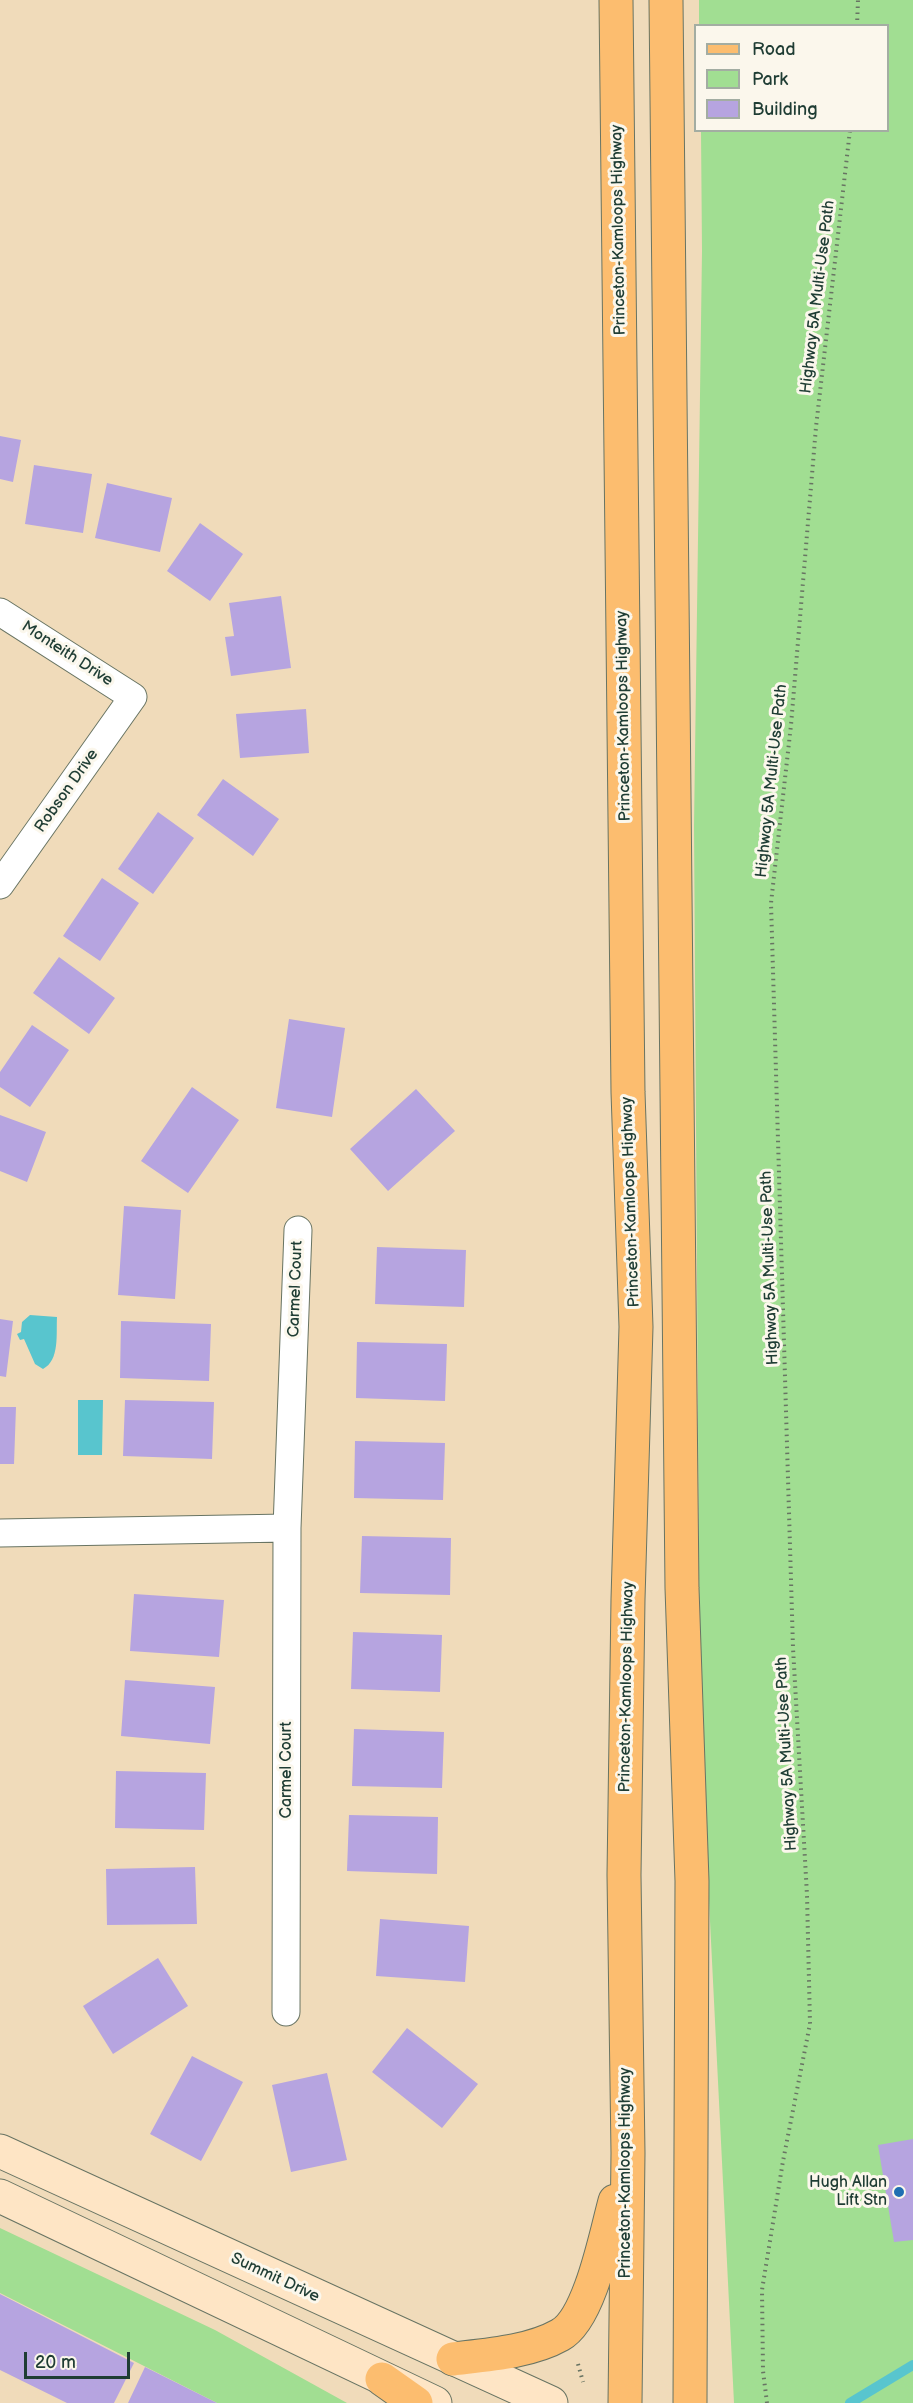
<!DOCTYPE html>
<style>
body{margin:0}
#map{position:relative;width:913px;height:2403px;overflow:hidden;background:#f0dbba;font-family:"Balsamiq Sans",sans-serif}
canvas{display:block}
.legend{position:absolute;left:694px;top:24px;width:195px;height:108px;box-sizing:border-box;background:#fbf7ec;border:2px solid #a3ada2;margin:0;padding:8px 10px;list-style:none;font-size:18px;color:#1f3d34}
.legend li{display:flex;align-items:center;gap:12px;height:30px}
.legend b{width:30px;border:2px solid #a3ada2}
.scale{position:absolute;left:24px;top:2352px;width:106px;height:27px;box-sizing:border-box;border:3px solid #1f3d34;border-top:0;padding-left:8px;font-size:18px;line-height:21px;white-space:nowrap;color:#1f3d34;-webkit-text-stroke:4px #fbf7ec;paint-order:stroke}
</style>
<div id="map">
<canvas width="913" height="2403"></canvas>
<ul class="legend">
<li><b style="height:8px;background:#fcbd6f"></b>Road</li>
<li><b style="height:16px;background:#a1de92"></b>Park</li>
<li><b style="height:16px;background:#b6a4e0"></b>Building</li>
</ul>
<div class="scale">20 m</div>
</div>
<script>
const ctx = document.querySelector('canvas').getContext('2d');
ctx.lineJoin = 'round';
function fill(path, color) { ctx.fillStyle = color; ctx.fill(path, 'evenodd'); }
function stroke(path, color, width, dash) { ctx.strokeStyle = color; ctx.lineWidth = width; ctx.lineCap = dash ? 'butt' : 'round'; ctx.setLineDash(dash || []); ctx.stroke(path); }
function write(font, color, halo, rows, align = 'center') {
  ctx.font = font + ' "Balsamiq Sans",sans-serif'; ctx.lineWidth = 6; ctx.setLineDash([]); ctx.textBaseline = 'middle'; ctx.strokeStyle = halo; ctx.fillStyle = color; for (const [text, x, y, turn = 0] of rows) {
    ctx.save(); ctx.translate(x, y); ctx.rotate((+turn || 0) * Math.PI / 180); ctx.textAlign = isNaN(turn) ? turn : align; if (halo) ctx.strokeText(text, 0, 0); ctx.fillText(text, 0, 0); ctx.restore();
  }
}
const green = new Path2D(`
 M699,0H913V2403H734L700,1720L694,826L702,251L701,131L888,130V26L699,25Z
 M0,2228L215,2330L347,2403H217L0,2293Z`);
const water = new Path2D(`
 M30,1315L57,1317C56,1334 60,1360 43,1369L35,1364L24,1339L20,1340L17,1334L21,1332L22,1322Z
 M78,1400H103L102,1455H78Z`);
const stream = new Path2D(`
 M850,2403L913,2365`);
const building = new Path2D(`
 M0,436L21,440L13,482L0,479Z
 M34,465L92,474L83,533L25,524Z
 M107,483L172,498L160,552L95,538Z
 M200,523L243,554L210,601L167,571Z
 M281,596L291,668L231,676L225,637L234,636L229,603Z
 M306,709L309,753L240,758L236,714Z
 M223,779L279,819L253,856L197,815Z
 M158,812L194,838L153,894L118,869Z
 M102,878L139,903L100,961L63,936Z
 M59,957L115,998L89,1034L33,993Z
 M289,1019L345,1028L332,1117L276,1108Z
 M32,1025L69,1050L30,1107L0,1087V1072Z
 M192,1087L239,1120L188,1193L141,1161Z
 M416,1089L455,1131L388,1191L350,1149Z
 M0,1115L46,1132L27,1182L0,1171Z
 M124,1206L181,1210L175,1299L118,1295Z
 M377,1247L466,1250L464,1307L375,1304Z
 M0,1319L13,1321L6,1377L0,1376Z
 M121,1321L211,1324L209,1381L120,1378Z
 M357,1342L447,1344L445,1401L356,1398Z
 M125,1400L214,1402L212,1459L123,1456Z
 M0,1407H16L14,1464H0Z
 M355,1441L445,1443L443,1500L354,1498Z
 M362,1536L451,1538L450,1595L360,1593Z
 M134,1594L224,1600L219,1657L130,1651Z
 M353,1632L442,1635L440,1692L351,1689Z
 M125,1680L215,1687L210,1744L121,1736Z
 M354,1729L444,1732L442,1788L352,1786Z
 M116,1771L206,1773L204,1830L115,1828Z
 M349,1815L438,1817L437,1874L347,1871Z
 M195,1867L197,1924L107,1925L106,1869Z
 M380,1919L469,1926L465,1982L376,1976Z
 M158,1958L188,2006L113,2054L83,2006Z
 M407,2028L478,2084L442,2128L372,2072Z
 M192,2056L243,2082L201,2161L150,2134Z
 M327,2073L347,2160L291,2172L272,2085Z
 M913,2139V2240L894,2242L878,2145Z
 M0,2294L134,2363L114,2403H67L0,2370Z
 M145,2367L217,2403H128Z`);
const path = new Path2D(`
 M857,26L858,0
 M578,2364L583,2382
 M767,2403L763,2371L762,2290L783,2161L810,2024L807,1895L793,1648L771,903L791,725L816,427L850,130`);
const minor = new Path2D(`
 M0,612L133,697L0,885
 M0,1533L287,1528
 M286,2012L287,1528L298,1230`);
const secondary = new Path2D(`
 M0,2151L551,2403
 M0,2196L435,2403`);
const primary = new Path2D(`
 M616,0L628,1092L636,1327L628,1599L624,1875L628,2153L625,2403
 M666,0L682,1588L692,1881L690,2403
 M453,2359C487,2355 530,2352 560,2335C590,2319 606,2234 615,2201
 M382,2379L416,2403`);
const markers = [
 [899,2192,6,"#1f6fb2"]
];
const streetNames = [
 ["Princeton-Kamloops Highway",619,230,-91],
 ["Highway 5A Multi-Use Path",818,297,-83],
 ["Monteith Drive",67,654,33],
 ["Princeton-Kamloops Highway",624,716,-91],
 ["Highway 5A Multi-Use Path",772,781,-84],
 ["Robson Drive",67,791,-55],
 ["Princeton-Kamloops Highway",631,1202,-92],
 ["Highway 5A Multi-Use Path",770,1268,-92],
 ["Carmel Court",296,1289,-88],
 ["Princeton-Kamloops Highway",627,1687,-89],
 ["Highway 5A Multi-Use Path",787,1754,-93],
 ["Carmel Court",287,1770,-90],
 ["Princeton-Kamloops Highway",626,2173,-90],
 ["Summit Drive",275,2278,25]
];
const poiNames = [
 ["Hugh Allan",887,2183],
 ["Lift Stn",887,2201]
];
fill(green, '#a1de92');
fill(water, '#58c5ce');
stroke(stream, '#58c5ce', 10);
fill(building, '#b6a4e0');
stroke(minor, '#687463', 29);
stroke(secondary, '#687463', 35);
stroke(primary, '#687463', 35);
stroke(path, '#687463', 4, [1.5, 4.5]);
stroke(minor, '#fff', 27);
stroke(secondary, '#fee5c5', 33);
stroke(primary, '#fcbd6f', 33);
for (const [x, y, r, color] of markers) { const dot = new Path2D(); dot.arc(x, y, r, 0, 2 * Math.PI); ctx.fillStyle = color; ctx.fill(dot); stroke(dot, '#fbf7ec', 2); }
write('16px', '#1f3d34', '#fbf7ec', streetNames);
write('16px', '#1f3d34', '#fbf7ec', poiNames, 'right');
</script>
